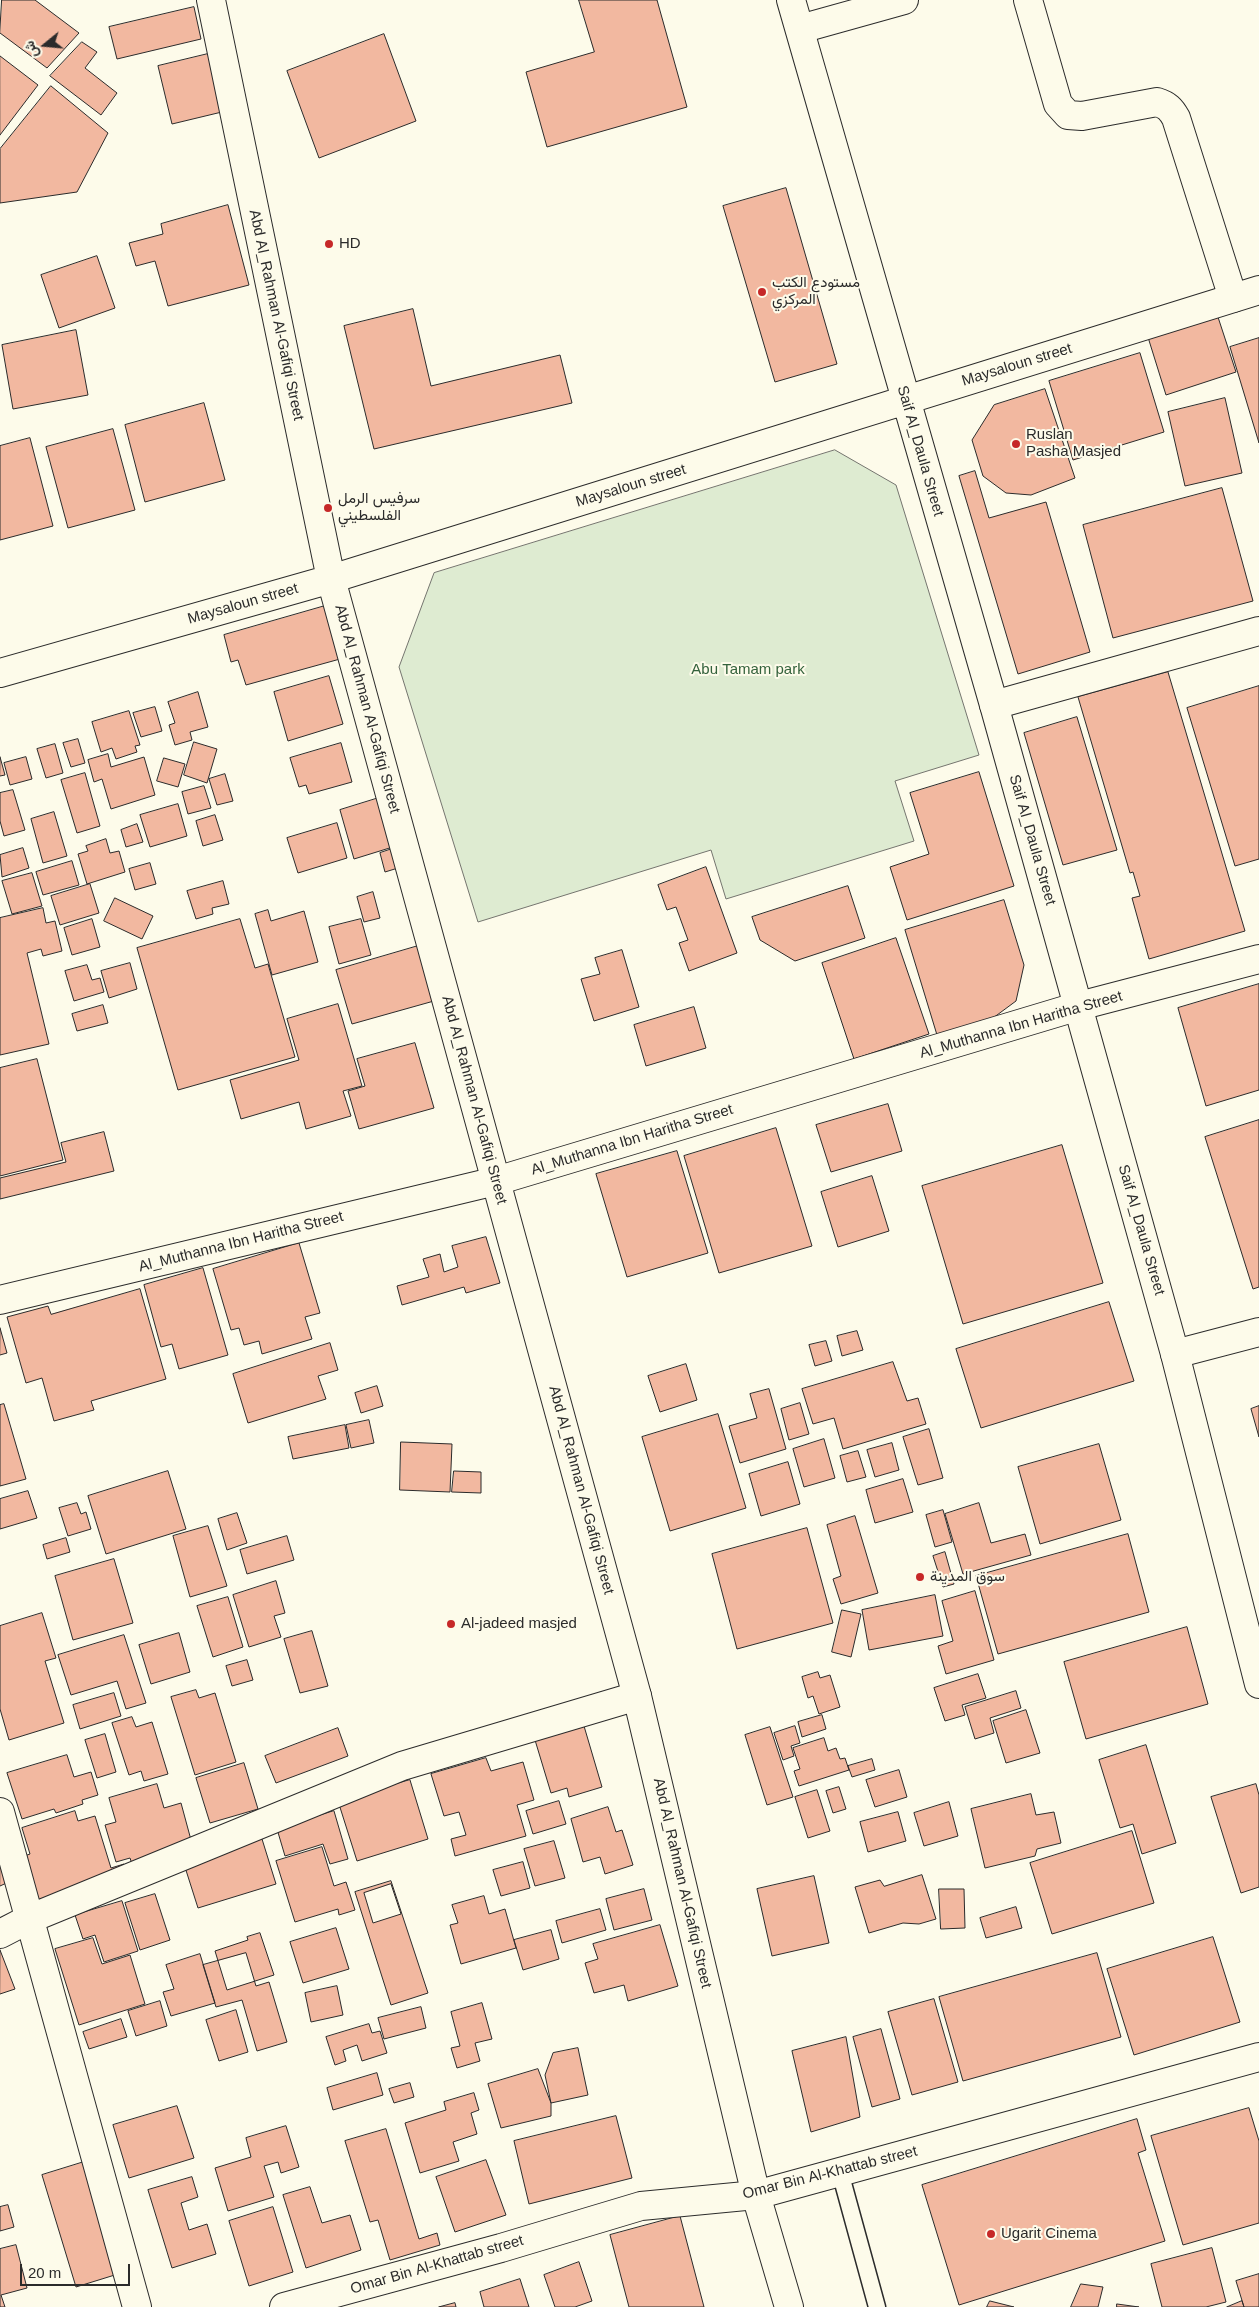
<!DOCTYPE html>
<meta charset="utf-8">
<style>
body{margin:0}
#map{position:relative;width:1259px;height:2307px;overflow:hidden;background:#fdfbea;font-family:Arial,Vazirmatn,sans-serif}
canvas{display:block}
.north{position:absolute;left:20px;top:20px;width:50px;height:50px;-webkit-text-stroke:4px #fdfbea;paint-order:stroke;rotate:253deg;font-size:14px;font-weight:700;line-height:20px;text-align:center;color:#2b2b2b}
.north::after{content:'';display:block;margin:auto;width:18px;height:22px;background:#2b2b2b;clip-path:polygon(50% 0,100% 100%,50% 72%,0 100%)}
.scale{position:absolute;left:20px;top:2264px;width:110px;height:22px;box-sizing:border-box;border:2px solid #2b2b2b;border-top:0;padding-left:6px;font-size:15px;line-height:18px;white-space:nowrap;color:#2b2b2b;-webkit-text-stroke:4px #fdfbea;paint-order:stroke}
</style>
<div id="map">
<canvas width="1259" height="2307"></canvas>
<div class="north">ش</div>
<div class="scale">20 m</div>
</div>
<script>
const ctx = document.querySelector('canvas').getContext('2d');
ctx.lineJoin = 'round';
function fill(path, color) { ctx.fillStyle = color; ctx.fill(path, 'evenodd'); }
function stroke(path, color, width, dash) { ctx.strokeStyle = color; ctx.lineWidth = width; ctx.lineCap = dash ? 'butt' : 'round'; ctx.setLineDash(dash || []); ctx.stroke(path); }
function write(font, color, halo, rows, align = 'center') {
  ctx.font = font + ' Arial,Vazirmatn,sans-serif'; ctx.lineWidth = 4; ctx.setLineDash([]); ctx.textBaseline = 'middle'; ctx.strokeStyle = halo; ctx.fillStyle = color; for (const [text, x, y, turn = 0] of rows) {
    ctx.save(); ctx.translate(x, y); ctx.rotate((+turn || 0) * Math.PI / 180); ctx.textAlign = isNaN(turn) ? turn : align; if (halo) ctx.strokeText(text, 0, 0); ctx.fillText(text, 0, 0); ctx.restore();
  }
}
const green = new Path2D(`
 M835,450L896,485L979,755L895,781L914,841L726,899L711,850L478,922L399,667L434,573Z`);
const building = new Path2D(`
 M2,0H35L79,33L47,68L0,33Z
 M579,0H657L687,107L547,147L526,72L594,52Z
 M194,7L201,39L117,59L109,27Z
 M384,34L416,121L319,158L287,71Z
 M82,42L97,52L85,68L117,93L101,115L50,76Z
 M212,53L226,111L172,124L158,66Z
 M0,56L38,85L0,135Z
 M51,86L108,133L77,192L0,203V149Z
 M786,188L837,364L775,382L723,206Z
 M228,205L249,285L168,306L155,261L136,266L129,243L163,234L161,224Z
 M97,256L115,308L59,328L41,275Z
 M413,309L431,386L560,355L572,403L374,449L344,326Z
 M1216,311L1236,372L1166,395L1147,334Z
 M76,330L88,395L13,409L2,345Z
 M1259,338V443L1230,347Z
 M1140,353L1164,432L1073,460L1049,381Z
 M1045,389L1075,478L1031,495L1006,493L983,476L972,440L994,405Z
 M1225,398L1242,473L1185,486L1168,412Z
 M204,403L225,480L145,502L125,425Z
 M113,429L135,510L68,528L46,447Z
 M30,438L53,526L0,540V446Z
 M975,471L989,518L1046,502L1090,652L1018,674L959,476Z
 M1222,488L1253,601L1113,638L1083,525Z
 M325,606L340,659L246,685L238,660L231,662L224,635Z
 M1168,672L1245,931L1149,959L1132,898L1140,896L1133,872L1130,873L1078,697Z
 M329,676L343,724L288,741L274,692Z
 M1259,686V859L1235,866L1187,708Z
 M198,692L208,727L190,732L192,740L175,745L169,725L175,723L168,702Z
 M155,707L162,731L141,737L133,713Z
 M129,711L140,745L135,746L137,752L116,759L112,748L101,752L92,722Z
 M1077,717L1117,850L1063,865L1024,733Z
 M78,739L85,763L71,767L63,743Z
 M194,742L217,749L207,783L184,775Z
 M341,743L352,782L309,794L306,785L299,787L290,758Z
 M55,744L63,773L46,778L37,749Z
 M108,754L111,767L144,757L155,795L111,809L102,779L94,782L88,760Z
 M0,757L5,775L0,776Z
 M26,757L32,779L10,785L4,763Z
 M164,758L185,764L178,787L157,781Z
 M979,772L1014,886L907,920L890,867L929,854L910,793Z
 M85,773L100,826L77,833L61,780Z
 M225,774L233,801L217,805L209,779Z
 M204,786L211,808L188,814L182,792Z
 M13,790L25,830L4,836L0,821V793Z
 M382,797L396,846L354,859L340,810Z
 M178,804L187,836L150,847L140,815Z
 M54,812L67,856L43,863L31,819Z
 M215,815L223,840L203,846L196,821Z
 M337,823L347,858L298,873L287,838Z
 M137,824L143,842L126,847L121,830Z
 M106,839L110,853L119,851L125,872L87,884L78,854L88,851L86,846Z
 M23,848L29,868L2,877L0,855Z
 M392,849L398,868L385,872L380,853Z
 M72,861L79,885L43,895L36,872Z
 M150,863L156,884L135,890L129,869Z
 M706,867L737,953L689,971L679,943L688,940L676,907L667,910L658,885Z
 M32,873L42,906L12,914L2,881Z
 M223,881L229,904L212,908L213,914L196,919L187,891Z
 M90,884L99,913L60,925L51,896Z
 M848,886L865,938L795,961L760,940L752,917Z
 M373,892L380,918L364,922L357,897Z
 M115,898L153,916L142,939L104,921Z
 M1004,900L1024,965L1016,1001L993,1018L937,1035L905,930Z
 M43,908L46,923L55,921L62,951L43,956L41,949L27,953L49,1044L0,1055V918Z
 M268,910L271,921L304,911L318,962L272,975L255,914Z
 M92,919L100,947L72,955L64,928Z
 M240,919L255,968L268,964L295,1057L178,1090L137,948Z
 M361,919L371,955L339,964L329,927Z
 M896,938L929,1034L854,1059L822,963Z
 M425,944L441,999L352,1024L336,970Z
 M622,950L639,1007L594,1021L581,979L600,974L595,958Z
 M130,963L137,989L109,998L101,971Z
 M87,965L92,980L100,978L104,992L74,1001L65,971Z
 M1259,984V1090L1206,1106L1178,1008Z
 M338,1004L362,1086L343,1091L351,1116L306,1129L299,1102L241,1119L230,1080L299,1060L287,1019Z
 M103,1005L108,1023L77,1031L72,1014Z
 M694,1007L706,1048L646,1066L634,1025Z
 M415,1043L434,1108L359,1129L348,1091L365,1086L357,1059Z
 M37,1059L63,1160L0,1176V1068Z
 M888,1104L902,1151L831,1172L816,1125Z
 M1259,1120V1287L1253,1289L1205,1137Z
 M776,1128L812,1246L719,1273L684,1156Z
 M104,1132L114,1171L0,1199V1178L66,1162L61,1143Z
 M1062,1145L1103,1283L963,1324L922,1186Z
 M677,1151L708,1253L627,1277L596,1174Z
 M872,1176L889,1231L838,1247L821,1192Z
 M486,1237L500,1283L466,1293L464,1287L402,1305L397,1286L429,1277L423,1259L440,1254L444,1272L458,1267L452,1246Z
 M299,1243L320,1313L305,1317L312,1339L262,1354L259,1341L244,1345L239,1328L231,1330L213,1269Z
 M203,1268L228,1355L179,1369L172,1344L161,1347L144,1285Z
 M140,1289L166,1379L91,1401L94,1410L54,1421L42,1378L26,1383L7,1317L48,1306L51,1314Z
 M1109,1302L1134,1381L981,1428L956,1349Z
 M0,1328L7,1353L0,1355Z
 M857,1331L863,1350L842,1356L837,1336Z
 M826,1341L832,1361L815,1366L809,1345Z
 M330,1343L338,1370L318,1376L326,1399L248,1423L233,1374Z
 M893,1362L907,1401L918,1398L926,1424L843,1449L834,1418L813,1424L802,1389Z
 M686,1364L697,1400L660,1412L648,1376Z
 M377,1386L383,1406L361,1413L355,1393Z
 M769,1389L786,1449L740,1463L729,1426L757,1418L750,1394Z
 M800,1403L809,1434L789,1440L781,1409Z
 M4,1404L26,1479L0,1486V1405Z
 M1259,1406V1437L1251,1409Z
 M718,1414L746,1508L670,1531L642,1437Z
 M369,1420L374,1443L351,1448L346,1425Z
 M345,1425L349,1448L293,1459L288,1437Z
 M929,1429L943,1478L918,1485L903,1437Z
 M824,1439L835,1478L804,1487L793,1449Z
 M401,1442L452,1444L450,1492L400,1490Z
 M892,1443L899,1470L875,1477L867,1450Z
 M1099,1444L1121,1520L1040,1544L1018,1467Z
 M858,1451L866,1477L847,1482L840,1456Z
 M788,1462L800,1504L761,1516L749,1474Z
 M168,1471L186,1529L106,1554L88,1496Z
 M454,1471L481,1472V1493L452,1492Z
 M903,1479L913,1512L875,1523L866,1490Z
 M28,1491L37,1518L0,1529V1499Z
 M77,1503L81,1514L86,1512L91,1529L68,1536L59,1508Z
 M979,1503L991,1543L1025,1534L1031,1555L963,1574L945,1514Z
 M943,1510L952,1542L935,1547L926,1515Z
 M237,1513L247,1543L227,1550L218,1519Z
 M855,1516L878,1593L841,1604L833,1579L841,1576L827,1525Z
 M208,1526L227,1586L190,1597L173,1536Z
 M807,1528L833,1623L737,1649L712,1554Z
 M1128,1534L1149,1612L998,1654L976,1576Z
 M287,1536L294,1560L247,1574L240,1550Z
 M66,1538L70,1552L47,1559L43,1545Z
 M945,1552L954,1584L943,1587L933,1556Z
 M114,1559L133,1623L73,1640L55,1576Z
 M276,1581L285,1613L274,1616L281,1637L249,1647L233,1595Z
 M975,1591L994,1660L946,1674L938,1646L953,1641L942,1601Z
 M935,1595L943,1636L869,1650L862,1610Z
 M228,1597L243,1647L213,1657L197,1606Z
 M842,1610L861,1614L851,1657L832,1652Z
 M42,1613L56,1658L45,1661L64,1723L9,1740L0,1709V1626Z
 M1187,1627L1208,1704L1086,1739L1064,1662Z
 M312,1631L328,1686L300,1693L284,1639Z
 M179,1633L190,1672L151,1684L139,1645Z
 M124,1635L146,1703L126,1709L117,1681L71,1695L58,1655Z
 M247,1660L253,1680L232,1686L226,1666Z
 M818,1672L820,1678L830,1675L840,1707L819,1714L813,1696L808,1698L802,1677Z
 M978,1674L986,1698L962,1705L965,1715L945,1721L934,1688Z
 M196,1690L199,1698L215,1693L236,1762L195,1775L171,1697Z
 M1016,1691L1021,1708L990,1718L994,1733L975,1739L965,1707Z
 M114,1693L121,1716L80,1729L73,1705Z
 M1026,1710L1040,1753L1006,1763L993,1721Z
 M822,1715L826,1729L802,1737L798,1722Z
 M132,1717L136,1727L152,1722L168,1774L144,1781L141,1771L129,1775L112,1723Z
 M584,1726L602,1787L569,1797L567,1788L551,1793L535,1740Z
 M795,1726L800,1743L791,1746L794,1756L783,1760L774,1733Z
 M770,1727L793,1797L767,1805L745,1735Z
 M338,1728L348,1756L276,1783L265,1756Z
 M105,1734L116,1772L97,1778L85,1740Z
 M824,1738L828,1751L836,1748L840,1759L845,1758L849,1770L799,1786L794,1771L800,1769L793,1748Z
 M1146,1745L1176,1843L1142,1854L1133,1824L1120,1828L1099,1760Z
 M67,1755L74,1777L91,1772L98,1795L82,1800L83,1804L56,1813L54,1809L22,1819L7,1773Z
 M486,1758L491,1771L523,1762L534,1800L517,1805L526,1836L455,1856L451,1839L466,1835L459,1812L444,1816L431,1774Z
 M872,1759L875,1770L852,1777L848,1766Z
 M244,1763L258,1809L210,1823L196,1778Z
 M899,1770L907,1797L875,1807L866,1780Z
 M410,1780L428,1839L357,1861L338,1801Z
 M157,1784L164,1808L181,1803L191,1840L133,1867L130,1858L116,1862L105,1825L116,1822L109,1798Z
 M1256,1784L1259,1795V1887L1241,1893L1211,1797Z
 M839,1787L846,1809L833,1813L826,1791Z
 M817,1790L830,1831L808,1838L795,1797Z
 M1031,1794L1036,1815L1054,1812L1061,1843L1037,1849L1035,1856L985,1868L971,1809Z
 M559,1801L566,1824L533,1834L526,1811Z
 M949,1802L958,1836L924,1846L914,1813Z
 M608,1807L616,1832L622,1830L633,1865L605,1874L600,1857L583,1862L571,1819Z
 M75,1811L78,1821L95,1816L111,1868L124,1864L127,1875L35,1911L19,1858L30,1854L22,1828Z
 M334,1811L348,1859L330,1864L323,1844L285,1856L277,1829Z
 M898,1812L906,1841L868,1852L860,1822Z
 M1132,1831L1154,1903L1052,1934L1030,1863Z
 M0,1837L13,1880L0,1886Z
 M262,1839L276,1884L198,1908L184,1864Z
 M554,1841L565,1878L535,1886L524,1849Z
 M322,1847L334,1886L346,1882L355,1910L339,1915L338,1909L295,1922L276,1861Z
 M523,1862L530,1888L501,1896L493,1870Z
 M922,1875L936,1919L919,1924L903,1923L869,1933L855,1887L880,1880L884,1886Z
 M814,1876L829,1943L772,1956L757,1889Z
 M391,1881L428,1993L391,2005L355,1892Z
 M391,1884L401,1914L373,1923L364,1893Z
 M644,1889L652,1920L614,1930L606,1899Z
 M939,1889H964L965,1928L941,1929Z
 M155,1894L170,1940L140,1950L125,1903Z
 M484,1896L489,1914L505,1909L516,1948L461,1964L450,1925L458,1923L452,1905Z
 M122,1901L138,1951L104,1962L95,1935L83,1939L75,1915Z
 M1016,1907L1022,1928L986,1938L980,1918Z
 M600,1909L606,1930L562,1943L556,1921Z
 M660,1925L678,1986L628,2001L624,1985L594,1993L585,1963L598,1959L593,1944Z
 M336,1928L349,1969L303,1983L290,1942Z
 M551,1930L559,1959L523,1970L514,1940Z
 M260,1933L274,1975L227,1990L215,1951L248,1940L247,1937Z
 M1213,1937L1240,2022L1134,2055L1107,1969Z
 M93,1938L102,1964L130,1955L145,2004L79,2025L55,1949Z
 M0,1950L15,1989L0,1994Z
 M246,1953L256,1986L269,1982L287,2042L257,2051L242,2000L216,2007L203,1965Z
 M1097,1953L1121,2037L963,2081L939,1997Z
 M200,1954L215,2003L171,2016L163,1992L174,1989L166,1965Z
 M337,1986L343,2015L311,2022L305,1993Z
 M934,1999L958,2082L912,2095L888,2012Z
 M160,2001L167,2026L136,2036L128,2011Z
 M482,2003L492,2039L475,2043L480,2061L457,2068L451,2048L460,2046L451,2012Z
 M421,2007L426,2028L384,2039L378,2018Z
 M236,2010L248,2052L219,2061L206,2020Z
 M121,2019L127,2037L89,2049L83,2032Z
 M369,2024L372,2033L380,2031L387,2053L362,2061L357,2045L343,2050L346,2061L335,2065L326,2037Z
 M881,2029L900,2099L872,2107L853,2037Z
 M846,2037L860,2117L811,2132L792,2051Z
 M578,2048L588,2095L551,2103L545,2075L553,2053Z
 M538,2069L551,2103V2116L501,2128L488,2084Z
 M377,2073L383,2095L333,2110L327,2088Z
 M410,2083L414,2097L394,2103L389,2089Z
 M474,2093L479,2110L471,2113L477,2134L453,2142L459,2161L420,2173L405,2123L446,2110L444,2102Z
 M177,2106L194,2158L129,2178L113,2125Z
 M1249,2108L1259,2141V2223L1183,2245L1151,2136Z
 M616,2116L632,2178L529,2204L514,2141Z
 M1137,2119L1146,2150L1138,2153L1165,2241L959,2305L922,2185Z
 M286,2126L299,2167L281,2173L278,2162L264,2166L274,2197L228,2211L215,2168L251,2157L246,2138Z
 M386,2129L419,2239L437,2233L440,2245L390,2260L378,2220L370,2222L345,2141Z
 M486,2160L506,2215L455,2232L436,2177Z
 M84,2162L118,2274L76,2287L42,2175Z
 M192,2177L198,2197L181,2203L189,2230L207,2224L216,2254L172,2268L148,2190Z
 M310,2187L322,2223L350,2215L361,2250L306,2268L283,2195Z
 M8,2205L14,2227L0,2231V2207Z
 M273,2207L293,2272L249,2286L229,2221Z
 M680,2216L704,2307H629L610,2235Z
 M16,2245L27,2288L1,2295L5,2307H0V2249Z
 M1212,2248L1226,2302L1206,2307H1162L1151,2264Z
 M579,2262L592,2301L575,2307H555L544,2275Z
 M1259,2274V2307H1244L1236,2281Z
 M520,2279L529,2307H484L480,2292Z
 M1081,2284L1103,2287L1098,2307H1071Z
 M990,2301L1014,2307H987Z
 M1242,2301L1244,2307H1227Z
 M455,2303L456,2307H439Z
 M1117,2304L1139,2307H1117Z`);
const lane = new Path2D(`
 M840,2172L877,2307`);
const street = new Path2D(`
 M1028,0L1058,104L1068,115L1082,116L1157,102C1167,105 1171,109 1176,118L1233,298
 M800,29L904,0
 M994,705L1259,631
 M0,1300L496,1181L1079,1006L1259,959
 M1175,1354L1259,1332
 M0,1812L137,2307
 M0,1934L29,1919L402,1766L637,1696
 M284,2307L501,2248L641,2206L756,2195L1259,2057`);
const secondary = new Path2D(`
 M211,0L331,579L637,1696L756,2195L789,2307
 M791,0L994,705L1175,1354L1259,1684
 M0,673L331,579L1259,290`);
const markers = [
 [329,244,5,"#c62828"],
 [762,292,5,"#c62828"],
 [1016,444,5,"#c62828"],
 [328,508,5,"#c62828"],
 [920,1577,5,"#c62828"],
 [451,1624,5,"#c62828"],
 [991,2234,5,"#c62828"]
];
const poiNames = [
 ["HD",339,244],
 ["مستودع الكتب",772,283],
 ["المركزي",772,300],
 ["Ruslan",1026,435],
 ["Pasha Masjed",1026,452],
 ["سرفيس الرمل",338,499],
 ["الفلسطيني",338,516],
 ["سوق المدينة",930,1577],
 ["Al-jadeed masjed",461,1624],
 ["Ugarit Cinema",1001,2234]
];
const streetNames = [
 ["Abd Al_Rahman Al-Gafiqi Street",276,315,78],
 ["Maysaloun street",1017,365,-17],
 ["Saif Al_Daula Street",920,451,74],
 ["Maysaloun street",631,486,-17],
 ["Maysaloun street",243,604,-16],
 ["Abd Al_Rahman Al-Gafiqi Street",367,709,75],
 ["Saif Al_Daula Street",1032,840,74],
 ["Al_Muthanna Ibn Haritha Street",1021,1025,-16],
 ["Abd Al_Rahman Al-Gafiqi Street",474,1100,75],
 ["Al_Muthanna Ibn Haritha Street",632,1140,-17],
 ["Saif Al_Daula Street",1141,1230,74],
 ["Al_Muthanna Ibn Haritha Street",241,1242,-14],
 ["Abd Al_Rahman Al-Gafiqi Street",581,1490,75],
 ["Abd Al_Rahman Al-Gafiqi Street",682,1883,77],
 ["Omar Bin Al-Khattab street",830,2173,-14],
 ["Omar Bin Al-Khattab street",437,2265,-16]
];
const parkNames = [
 ["Abu Tamam park",748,670]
];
fill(green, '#deebd1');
stroke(green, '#74746e', 1);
fill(building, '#f2b8a0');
stroke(building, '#2b2b2b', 1);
stroke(lane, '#2b2b2b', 19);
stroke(street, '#2b2b2b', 30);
stroke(secondary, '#2b2b2b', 30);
stroke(lane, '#fdfbea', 16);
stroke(street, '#fdfbea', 28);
stroke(secondary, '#fdfbea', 28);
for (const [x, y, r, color] of markers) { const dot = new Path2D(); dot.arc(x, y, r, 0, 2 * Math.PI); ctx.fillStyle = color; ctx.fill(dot); stroke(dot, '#fdfbea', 2); }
write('15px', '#2b2b2b', '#fdfbea', poiNames, 'left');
write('15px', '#2b2b2b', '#fdfbea', streetNames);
write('15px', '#34623c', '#fdfbea', parkNames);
</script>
